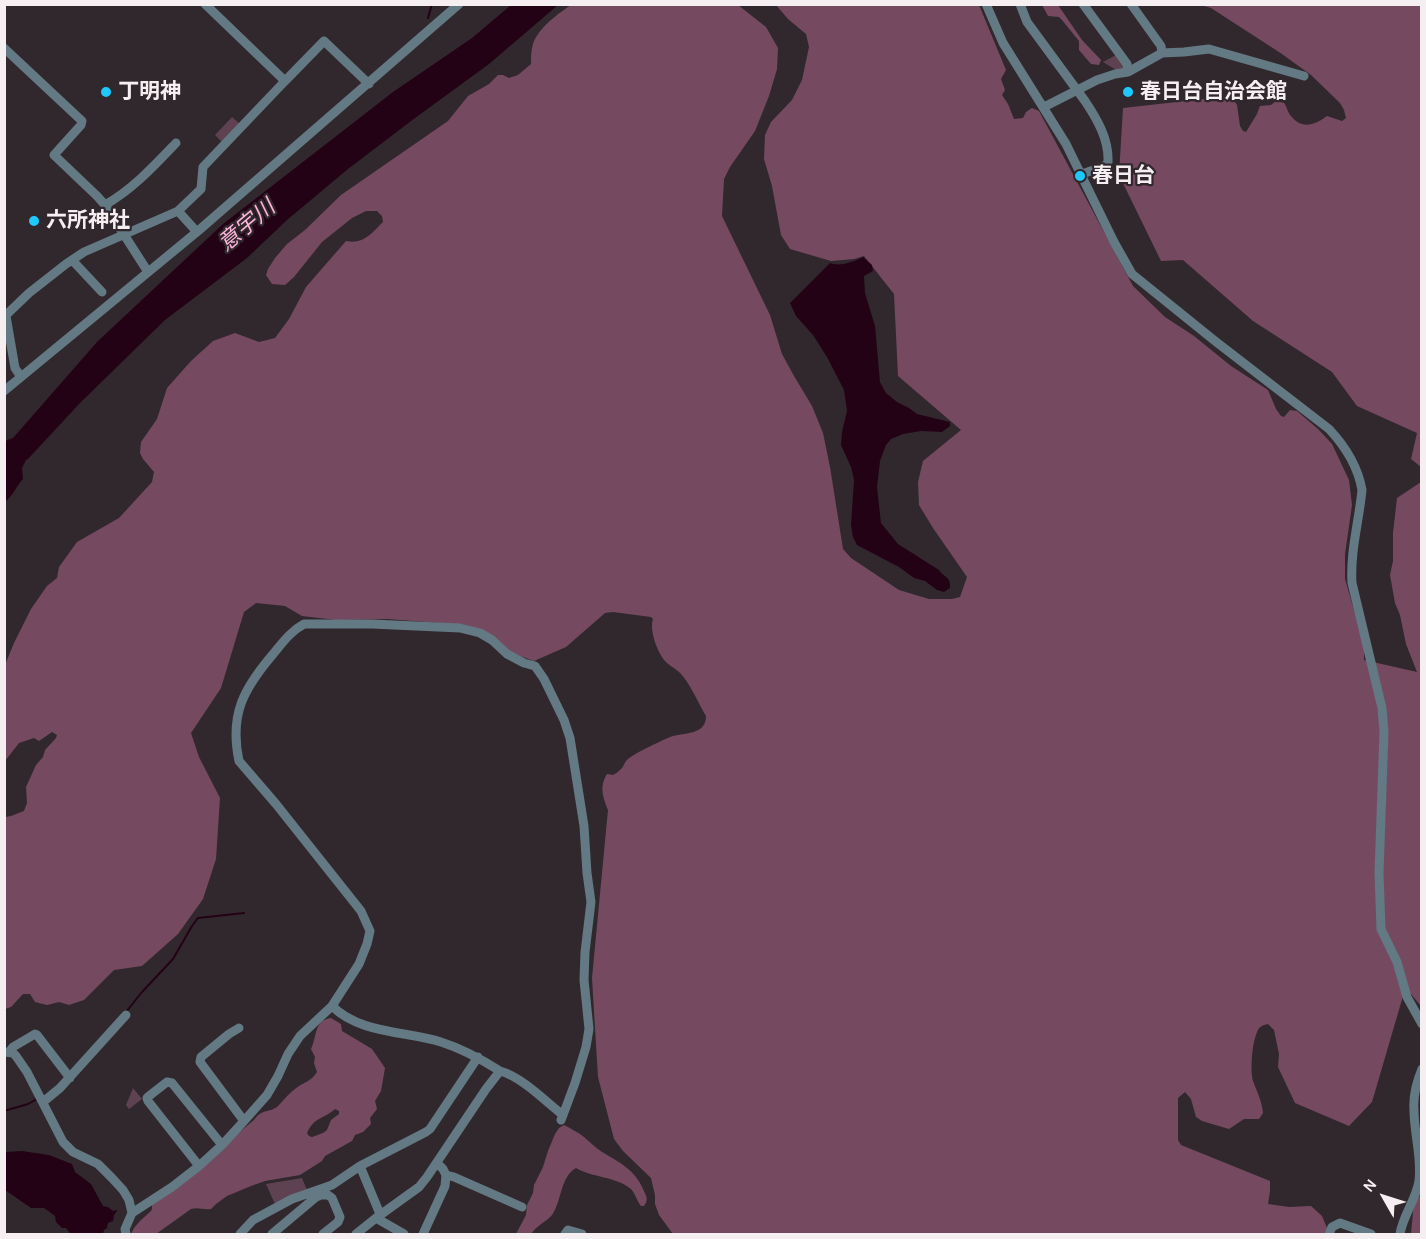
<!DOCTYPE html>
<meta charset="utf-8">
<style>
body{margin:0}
#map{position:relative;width:1426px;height:1239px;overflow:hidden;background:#31282d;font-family:Karla,sans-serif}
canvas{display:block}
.frame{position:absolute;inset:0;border:6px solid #f5eff2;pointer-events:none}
.north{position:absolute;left:1354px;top:1167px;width:60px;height:60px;-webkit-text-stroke:4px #31282d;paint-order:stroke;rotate:309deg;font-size:16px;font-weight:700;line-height:24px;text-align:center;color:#f5eff2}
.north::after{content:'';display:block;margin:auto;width:21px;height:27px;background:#f5eff2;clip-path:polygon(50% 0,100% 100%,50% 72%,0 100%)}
</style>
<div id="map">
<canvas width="1426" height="1239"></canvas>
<div class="frame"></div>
<div class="north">N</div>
</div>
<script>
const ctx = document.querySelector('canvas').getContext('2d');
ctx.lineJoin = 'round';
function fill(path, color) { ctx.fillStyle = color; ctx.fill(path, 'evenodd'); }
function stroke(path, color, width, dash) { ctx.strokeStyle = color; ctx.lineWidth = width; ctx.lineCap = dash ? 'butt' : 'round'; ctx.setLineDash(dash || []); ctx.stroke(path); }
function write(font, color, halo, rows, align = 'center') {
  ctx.font = font + ' Karla,"Noto Sans JP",sans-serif'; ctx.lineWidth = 4.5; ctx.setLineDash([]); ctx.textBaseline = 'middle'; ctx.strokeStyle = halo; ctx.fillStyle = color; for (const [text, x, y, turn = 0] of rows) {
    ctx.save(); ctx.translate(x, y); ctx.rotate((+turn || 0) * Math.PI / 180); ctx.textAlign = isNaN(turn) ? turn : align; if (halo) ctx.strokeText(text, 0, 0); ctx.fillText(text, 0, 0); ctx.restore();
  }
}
const green = new Path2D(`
 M1116,55L1124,66L1123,70L1118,71L1103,62Z
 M232,117L240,124L223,143L215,135Z
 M133,1088L142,1099L129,1109L126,1105Z
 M302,1178L307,1190L275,1204L266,1184Z`);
const forest = new Path2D(`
 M571,5H738L766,27L778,48L777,69L769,96L755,131L730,167L724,179L722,216L770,315L782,354L794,376L812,406L823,433L830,467L843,549L851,558L899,590L929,599H952L960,597L967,577L933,528L919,505L918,482L923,461L961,430L898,376L894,294L864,256L854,259L831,261L790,249L781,235L772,186L764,159L765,135L771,122L792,100L802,80L809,47L806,34L788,19L776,5H979L1006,70L1001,79L1005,90L1002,95L1008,104L1014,119L1023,118L1026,112L1032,108L1039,111L1133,286L1165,317L1194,336L1231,366L1268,390L1276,409L1281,416L1284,417L1290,410L1297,411L1318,429L1332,444L1349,480L1352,505L1345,554V579L1364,645V660L1417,672L1406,644L1400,615L1395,603L1390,575L1393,561V533L1397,498L1421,482V1006L1411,994L1403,996L1372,1102L1349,1126L1295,1103L1278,1067L1279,1054L1274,1030L1268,1024C1262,1025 1259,1027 1257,1032C1252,1044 1250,1069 1253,1081C1257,1092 1262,1101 1263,1113L1259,1119H1244L1229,1129L1202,1121L1196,1117L1191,1099L1185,1092L1178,1098V1140L1181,1145L1270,1181V1191L1268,1204L1289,1207L1311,1206L1322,1216L1327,1228L1324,1234H673L659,1215L655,1204V1195L651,1178L623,1151L614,1139L598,1077L592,978L608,810C603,797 599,787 607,774L613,775C615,774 618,772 620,770C624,767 624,762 628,759C637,752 659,742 670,737C683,732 706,736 706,716C699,704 693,690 685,679C679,670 674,669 667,663C658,655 649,630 653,619L651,617L613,612L605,613L566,647L534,661L509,652L466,625L387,619L336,620L302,616L285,606L256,603L244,612L221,688L191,733L199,757L220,798L216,859L203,899L178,934L142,966L114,970L84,1000L69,1005L59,1002L47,1005L35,1002L30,994H23L11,1007L5,1009V817L11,816L24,811L27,803L26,787L36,765L43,757L45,750L56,738L57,735L52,732L39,741L34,738L19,743L5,761V665L14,643L31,609L47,586L57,578L59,567L77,542L119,518L152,482L154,472L143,459L140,453L141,442L157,419L167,388L191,361L213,341L235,333L259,342L275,338L289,319L306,287L346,241C363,245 372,233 383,222L382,216L377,211H366L352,218L322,242L294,277L285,285L272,284L266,275L268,269L275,258L287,244L305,230L341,195L448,121L468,96L489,84L498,75H503L509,78L518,75L531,64C531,57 531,50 533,44C538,28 559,13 571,5Z
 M1042,5H1058L1082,40L1101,60L1099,65L1091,64L1079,50V41L1062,20L1059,17L1048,16Z
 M1201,5H1421V467L1411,459L1417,433L1357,406L1332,372L1253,321L1183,260L1161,261L1119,175L1123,108L1231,96L1237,105L1240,126L1243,131L1246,132L1257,114L1260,106L1271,105L1276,101L1284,103C1287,107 1288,113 1291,116C1302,130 1315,125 1327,116L1342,121L1346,118L1344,110L1340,103L1311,75L1282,54L1211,8Z
 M331,1018L341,1024L342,1031L372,1049L385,1068L381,1091L375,1101L377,1109L370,1118L371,1124L363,1132L355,1135L352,1141L325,1156L322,1161L300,1175L265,1181L251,1186L227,1196L216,1204L211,1209C204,1210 198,1207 191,1209L156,1234H131L134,1228L140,1221L151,1211L152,1209V1204L254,1120C262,1108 271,1113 278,1106C284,1100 288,1094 295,1089C303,1082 311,1082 317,1072L314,1063L315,1057L311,1049C317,1037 314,1020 331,1018ZM335,1109L339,1111V1114L331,1120L327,1130L323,1133L312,1137L309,1136L307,1133C314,1117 324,1119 335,1109Z
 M564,1125C571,1129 578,1132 584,1137C590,1142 596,1148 602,1152C619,1162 635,1170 643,1189C646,1196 649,1199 644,1206H641C637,1201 635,1193 631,1189C615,1176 593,1178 576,1168C560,1177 562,1201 552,1215C546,1222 537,1225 531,1234H516L526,1215L527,1205L533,1193L534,1185L543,1167L548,1151L555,1134L559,1128Z
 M1421,1195V1234H1411L1414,1202Z`);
const water = new Path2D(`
 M511,5H558L489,64L411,121L348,169L287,220L247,258L165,320L80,403L28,459L26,460L22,468L23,479C16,486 13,496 5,502V443L7,440L13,438L97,342L223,224L393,92L472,38Z
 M863,257L872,265L873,271L864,276L865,293L875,326L880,382L886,393L897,402L909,408L917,414L950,422V426L942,432L921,431L903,434L891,439L886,445L880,461L877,487L881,523L898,544L939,570C944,578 951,576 950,588L944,592L937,590L925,581L914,578L899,567L857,545L853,537L851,525L854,480L851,467L841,445L842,432L847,411L844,390L827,357L813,335L796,316L790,303L830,263C840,267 853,262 863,257Z
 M22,1151L49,1155L72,1164L75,1172L91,1184L103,1206L108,1207L113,1211L117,1210V1211L114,1215L113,1221L108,1223L107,1228L104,1230L103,1234H74L70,1233L66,1228H62L56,1222L55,1216L44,1208H31L5,1190V1152Z`);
const stream = new Path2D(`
 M428,18L432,4
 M126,1012L142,992L173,959L192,926L198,918L244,913
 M4,1111L28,1104L37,1099`);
const minor = new Path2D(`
 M205,4L285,81L324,41L369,84
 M986,4L1003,43L1066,144L1114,242L1132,274L1215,341L1329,429C1345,446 1358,467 1362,490C1359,521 1350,552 1352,583L1382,708L1384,732L1379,873L1381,929L1397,962L1407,997L1422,1024
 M1020,4L1027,22L1085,101C1097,119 1109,139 1108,162L1105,166L1082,174
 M1083,4L1127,64L1128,72
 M1131,4L1161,46L1162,53
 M4,48L82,121L81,125L54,155L97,196L105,205L148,272
 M1044,107L1097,80L1115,74L1128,72L1162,53L1184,52L1209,49L1304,76
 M105,205C133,189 154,166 176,143
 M197,232L178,211L201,189L203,167L285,81
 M72,260L102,292
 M6,316L15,368L21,377
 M4,317L29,293L66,264L84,252L178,211
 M4,391L198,231L459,4
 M332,1006C360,1034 406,1031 441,1042C463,1049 481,1059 500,1071L486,1089L427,1177L419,1187L376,1218
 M239,1028L229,1034L201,1057L200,1062L244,1121
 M4,1052L13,1053L16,1056L27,1072L63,1142L73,1152L98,1164L112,1178L123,1190L129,1200L132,1213
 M9,1052L13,1047L35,1034L37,1035L70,1078
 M500,1071C522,1077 545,1101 563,1115L561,1120
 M43,1102L60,1088L126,1015
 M437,1163L443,1169L446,1175L454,1177L522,1207
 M199,1166L148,1101L147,1098L149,1096L167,1082L172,1083L222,1145
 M360,1166L426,1132L430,1129L478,1057
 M126,1234L125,1229L132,1213L172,1187L199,1166L222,1145L244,1121L267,1095L278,1076L288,1054L300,1036L332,1006L359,964L367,944L370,931L361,911L276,804L239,761C229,714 244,688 274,653C283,642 291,631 304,624H372L460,628L480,633L492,640L507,654L524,663L535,666L544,679L564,720L570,738L584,826L587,873L591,902L585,952L584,980L589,1029L586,1047L575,1083L563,1115
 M240,1234L253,1220L292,1199L332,1185L360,1166L380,1214
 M272,1234L316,1197L321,1195H328L332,1198L340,1217L338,1222L323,1234
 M356,1234L376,1218L404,1234
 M423,1234L445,1186L446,1175
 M565,1234L568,1230L582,1234
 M1329,1234L1332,1227L1340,1223L1371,1234
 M1400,1234C1403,1215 1416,1200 1419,1181C1422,1157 1414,1134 1414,1110C1413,1097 1417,1081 1422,1069`);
const markers = [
 [106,92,6,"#1ec9fd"],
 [1128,92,6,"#1ec9fd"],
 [1080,176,6,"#1ec9fd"],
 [34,221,6,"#1ec9fd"]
];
const poiNames = [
 ["丁明神",118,92],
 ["春日台自治会館",1140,92],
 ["春日台",1092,176],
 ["六所神社",46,221]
];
const waterNames = [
 ["意宇川",247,226,-40]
];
fill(green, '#5f4251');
fill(forest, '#754a61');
fill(water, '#240216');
stroke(stream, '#240216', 2);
stroke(minor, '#637983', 9);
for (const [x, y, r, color] of markers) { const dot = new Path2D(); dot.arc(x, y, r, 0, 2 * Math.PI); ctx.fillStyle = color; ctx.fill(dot); stroke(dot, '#31282d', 2); }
write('bold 21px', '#f5eff2', '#31282d', poiNames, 'left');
write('italic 22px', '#fdb4da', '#31282d', waterNames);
</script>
